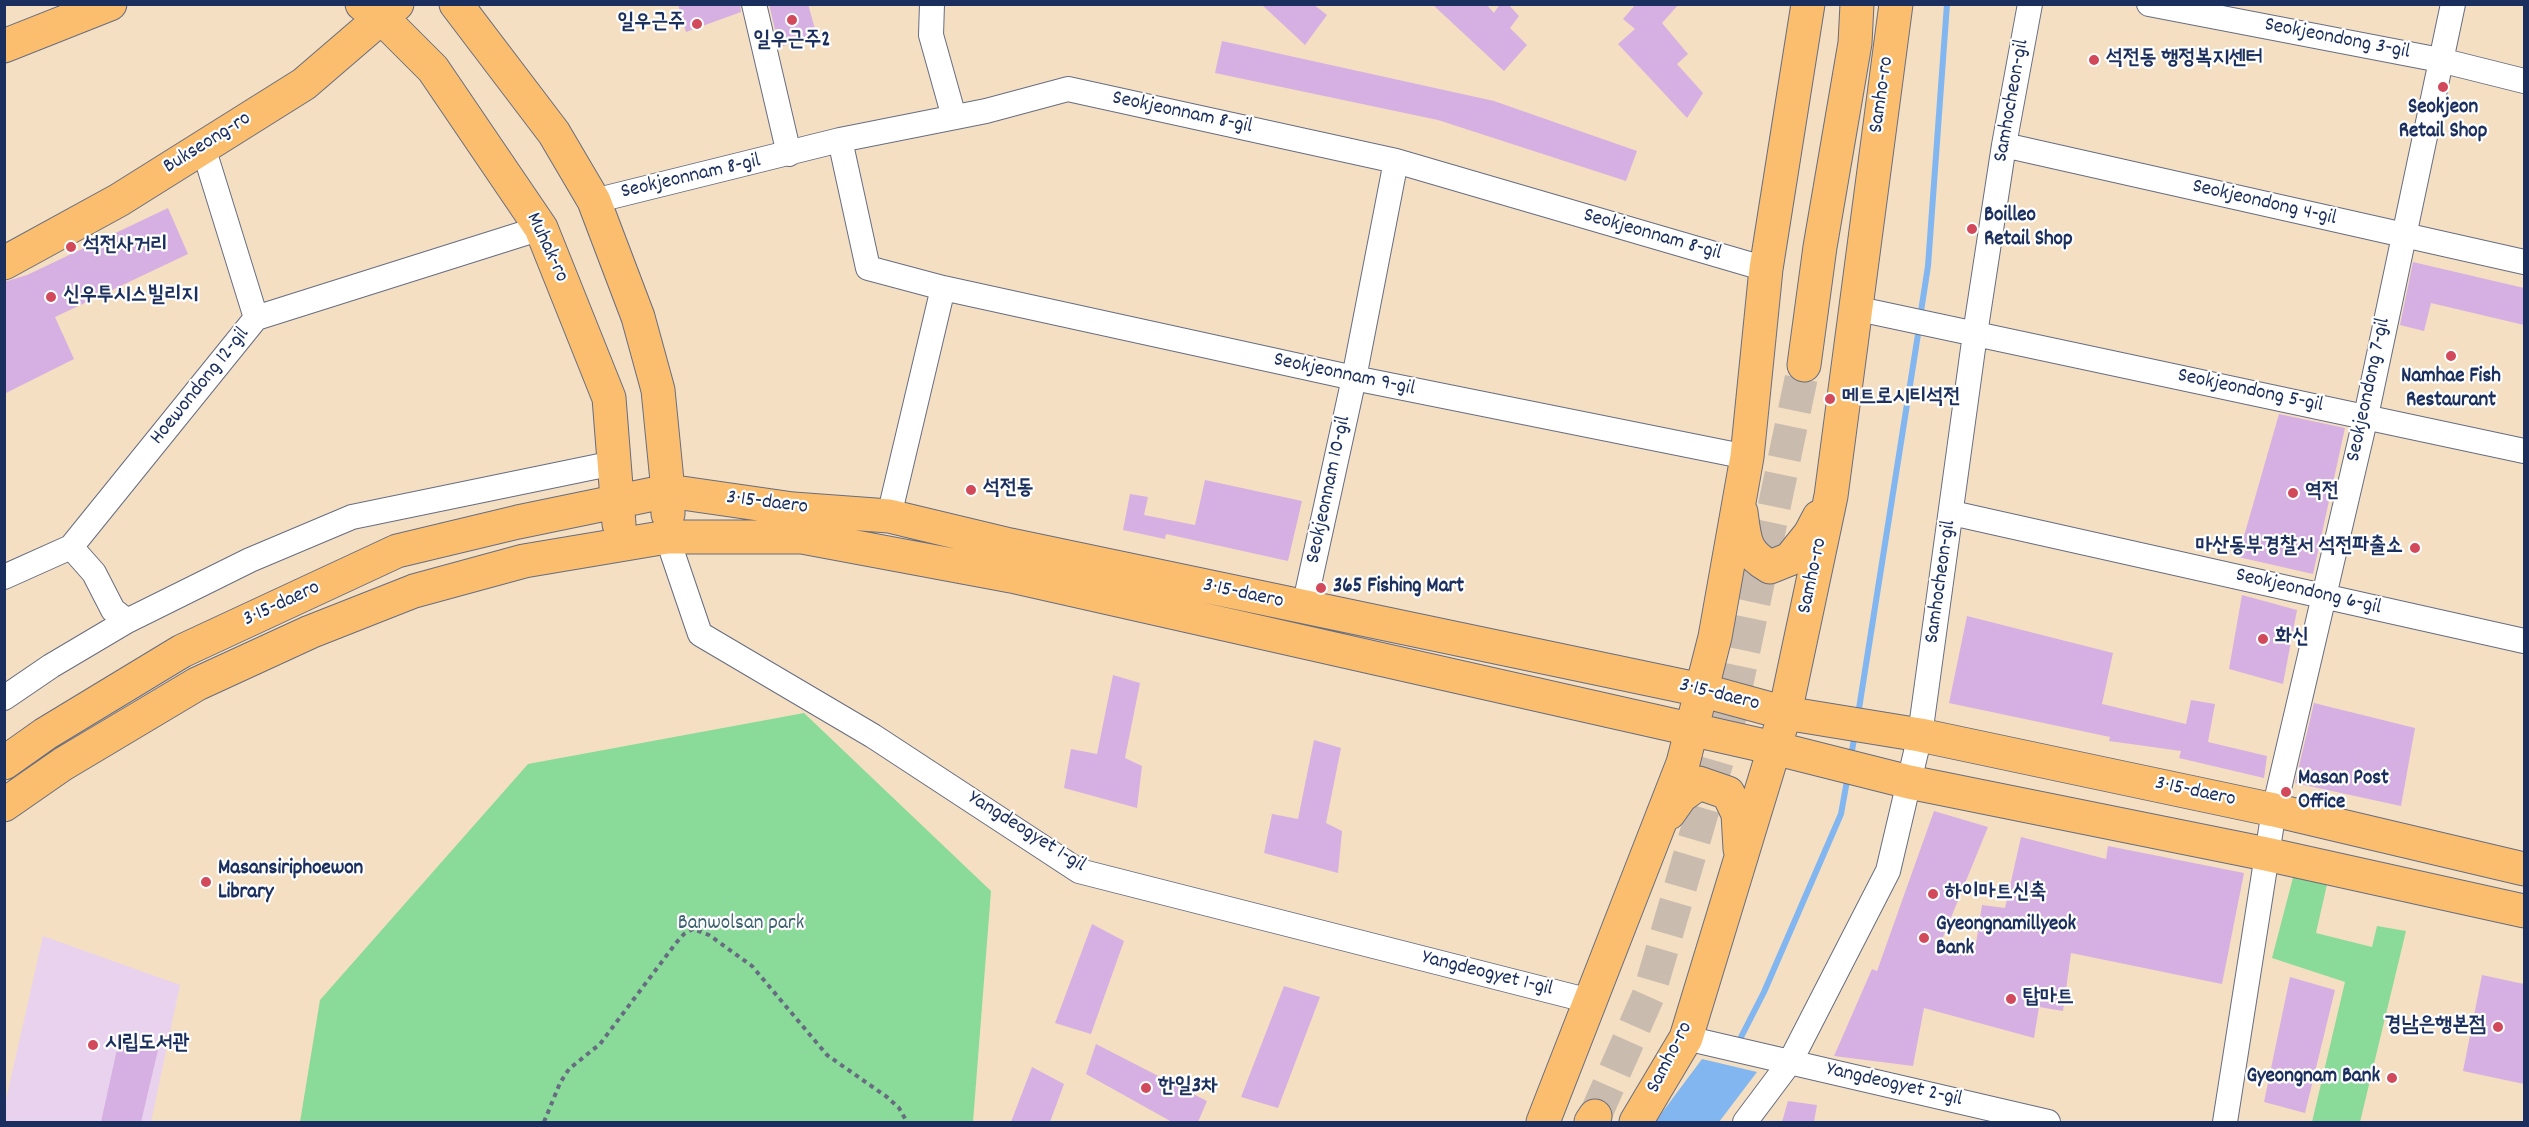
<!DOCTYPE html>
<meta charset="utf-8">
<style>
body{margin:0}
#map{position:relative;width:2529px;height:1127px;overflow:hidden;background:#f4dfc3;font-family:Dekko,sans-serif}
canvas{display:block}
.frame{position:absolute;inset:0;border:6px solid #1b2f5e;pointer-events:none}
</style>
<div id="map">
<canvas width="2529" height="1127"></canvas>
<div class="frame"></div>
</div>
<script>
const ctx = document.querySelector('canvas').getContext('2d');
ctx.lineJoin = 'round';
function fill(path, color) { ctx.fillStyle = color; ctx.fill(path, 'evenodd'); }
function stroke(path, color, width, dash) { ctx.strokeStyle = color; ctx.lineWidth = width; ctx.lineCap = dash ? 'butt' : 'round'; ctx.setLineDash(dash || []); ctx.stroke(path); }
function write(font, color, halo, rows, align = 'center') {
  ctx.font = font + ' Dekko,"Poor Story",sans-serif'; ctx.lineWidth = 4.5; ctx.setLineDash([]); ctx.textBaseline = 'middle'; ctx.strokeStyle = halo; ctx.fillStyle = color; for (const [text, x, y, turn = 0] of rows) {
    ctx.save(); ctx.translate(x, y); ctx.rotate((+turn || 0) * Math.PI / 180); ctx.textAlign = isNaN(turn) ? turn : align; if (halo) ctx.strokeText(text, 0, 0); ctx.fillText(text, 0, 0); ctx.restore();
  }
}
const built = new Path2D(`
 M43,936L180,985L151,1122H5V1104Z`);
const green = new Path2D(`
 M804,713L991,891L973,1122H300L320,1000L528,764Z
 M2295,870L2328,880L2316,933L2372,947L2377,926L2406,931L2360,1122H2312L2345,982L2272,958Z`);
const water = new Path2D(`
 M1702,1059L1757,1072L1719,1122H1655Z`);
const stream = new Path2D(`
 M1920,318L1928,266L1947,4
 M1858,715L1919,328
 M1851,756L1855,734
 M1737,1045L1764,992L1841,814L1848,775`);
const building = new Path2D(`
 M678,4H740L741,12L686,32Z
 M769,4H808L817,36L779,47Z
 M1261,4H1313L1327,15L1305,45Z
 M1432,4H1486L1494,13L1500,4H1508L1519,16L1510,28L1527,45L1504,71Z
 M1636,4H1679L1662,23L1688,54L1677,64L1703,93L1687,118L1618,44L1635,29L1623,19Z
 M1222,41L1494,101L1637,151L1626,181L1438,120L1215,73Z
 M168,208L188,254L55,317L74,359L4,394V282L27,275Z
 M2413,262L2524,288V325L2431,303L2424,331L2400,325Z
 M2279,414L2345,428L2313,574L2238,557Z
 M1205,480L1302,501L1288,561L1166,534L1165,539L1123,530L1130,494L1148,497L1144,515L1195,525Z
 M2242,595L2297,610L2283,684L2229,669Z
 M1967,616L2113,653L2102,704L2186,724L2191,700L2215,704L2208,742L2267,756L2264,778L2179,758L2181,751L2109,741L2110,737L1949,703Z
 M1113,675L1140,683L1125,758L1142,766L1137,808L1064,788L1071,749L1097,754Z
 M2314,703L2415,728L2401,806L2295,783Z
 M1314,740L1341,748L1326,823L1342,831L1338,873L1264,853L1272,814L1298,819Z
 M1934,811L1988,827L1941,942L1975,950L1982,905L2005,908L2021,837L2106,859L2108,846L2244,873L2222,984L2071,953L2063,1011L2039,1007L2034,1038L1924,1008L1913,1066L1834,1056L1872,969L1877,971Z
 M1092,924L1124,941L1091,1034L1055,1023Z
 M2482,975L2524,984V1084L2463,1071Z
 M2290,977L2335,990L2305,1113L2264,1102Z
 M1284,986L1320,997L1278,1108L1241,1097Z
 M119,1040L158,1050L141,1122H101Z
 M1096,1044L1207,1101L1198,1122H1172L1086,1074Z
 M1032,1067L1064,1084L1050,1122H1011Z
 M1788,1101L1817,1105L1814,1122H1782Z`);
const primaryTunnel = new Path2D(`
 M1595,1116L1649,994L1729,721L1804,365`);
const path = new Path2D(`
 M544,1122L560,1083L569,1069L600,1044L676,943L684,934L693,929L709,935L752,966L827,1055L887,1097L899,1108L907,1122`);
const minor = new Path2D(`
 M754,4L789,154
 M932,4L931,35L954,117
 M2149,4L2440,60L2524,81
 M840,140L868,268L943,288L1354,378L1747,457
 M2004,145L2524,262
 M203,147L256,318
 M594,201L840,140L986,111L1068,89L1396,161L1766,269
 M1854,308L2524,451
 M1952,513L2524,641
 M889,516L943,288
 M667,537L700,634L873,736L1079,871L1590,1001
 M71,547L94,573L113,610L127,621L250,560L352,517L614,463
 M4,577L71,547L256,318L541,228
 M1304,607L1354,378L1396,161
 M4,698L51,666L127,621
 M1686,1038L2048,1122
 M1745,1122L1790,1062L1888,871L1920,735L1975,334L2004,145L2030,4
 M2225,1122L2274,810L2366,416L2453,4`);
const primary = new Path2D(`
 M362,4L382,18L433,69L541,228L609,398L619,524
 M456,4L554,133L594,201L638,317L658,390L668,491V514
 M4,46L110,4
 M4,263L119,200L304,84L397,4
 M1804,365L1820,247L1855,43L1857,4
 M1741,512C1745,541 1744,552 1770,567L1790,559L1810,534L1819,517
 M4,763L45,734L182,651L397,551L518,522L668,491L793,509L889,516L1010,545L1701,690L1785,713L1920,735L2274,810L2524,869
 M4,805L63,764L197,684L310,632L414,591L524,561L667,537H802L1011,576L1774,748L1909,782L2266,854L2524,911
 M1669,813L1681,796L1699,783L1728,793L1738,814L1740,849
 M1543,1122L1683,763L1715,637L1747,457L1766,269L1808,4
 M1591,1122L1595,1116
 M1636,1122L1686,1038L1785,713L1831,496L1896,4`);
const markers = [
 [792,20,6,"#d1495b"],
 [697,24,6,"#d1495b"],
 [2094,60,6,"#d1495b"],
 [2443,87,6,"#d1495b"],
 [1972,229,6,"#d1495b"],
 [71,247,6,"#d1495b"],
 [51,297,6,"#d1495b"],
 [2451,356,6,"#d1495b"],
 [1830,399,6,"#d1495b"],
 [971,490,6,"#d1495b"],
 [2293,493,6,"#d1495b"],
 [2415,548,6,"#d1495b"],
 [1321,588,6,"#d1495b"],
 [2263,639,6,"#d1495b"],
 [2286,792,6,"#d1495b"],
 [206,882,6,"#d1495b"],
 [1933,894,6,"#d1495b"],
 [1924,938,6,"#d1495b"],
 [2011,999,6,"#d1495b"],
 [2498,1027,6,"#d1495b"],
 [93,1045,6,"#d1495b"],
 [2392,1078,6,"#d1495b"],
 [1146,1088,6,"#d1495b"]
];
const poiNames = [
 ["일우근주",685,24,"right"],
 ["일우근주2",792,42,"center"],
 ["석전동 행정복지센터",2106,60],
 ["Seokjeon",2443,109,"center"],
 ["Retail Shop",2443,133,"center"],
 ["Boilleo",1984,217],
 ["Retail Shop",1984,241],
 ["석전사거리",83,247],
 ["신우투시스빌리지",63,297],
 ["Namhae Fish",2451,378,"center"],
 ["Restaurant",2451,402,"center"],
 ["메트로시티석전",1842,399],
 ["석전동",983,490],
 ["역전",2305,493],
 ["마산동부경찰서 석전파출소",2403,548,"right"],
 ["365 Fishing Mart",1333,588],
 ["화신",2275,639],
 ["Masan Post",2298,780],
 ["Office",2298,804],
 ["Masansiriphoewon",218,870],
 ["Library",218,894],
 ["하이마트신축",1945,894],
 ["Gyeongnamillyeok",1936,926],
 ["Bank",1936,950],
 ["탑마트",2023,999],
 ["경남은행본점",2486,1027,"right"],
 ["시립도서관",105,1045],
 ["Gyeongnam Bank",2380,1078,"right"],
 ["한일3차",1158,1088]
];
const streetNames = [
 ["Seokjeondong 3-gil",2337,40,11],
 ["Samho-ro",1883,95,-82],
 ["Samhocheon-gil",2013,101,-80],
 ["Seokjeonnam 8-gil",1182,114,12],
 ["Bukseong-ro",208,144,-32],
 ["Seokjeonnam 8-gil",691,178,-13],
 ["Seokjeondong 4-gil",2264,204,13],
 ["Seokjeonnam 8-gil",1652,236,16],
 ["Muhak-ro",546,248,65],
 ["Seokjeonnam 9-gil",1344,376,12],
 ["Hoewondong 12-gil",201,387,-51],
 ["Seokjeondong 7-gil",2370,390,-78],
 ["Seokjeondong 5-gil",2250,392,12],
 ["Seokjeonnam 10-gil",1330,490,-78],
 ["3·15-daero",767,504,7],
 ["Samho-ro",1814,576,-78],
 ["Samhocheon-gil",1942,582,-82],
 ["Seokjeondong 6-gil",2308,593,13],
 ["3·15-daero",1243,595,12],
 ["3·15-daero",282,605,-25],
 ["3·15-daero",1719,696,14],
 ["3·15-daero",2195,793,12],
 ["Yangdeogyet 1-gil",1026,833,32],
 ["Yangdeogyet 1-gil",1487,975,14],
 ["Samho-ro",1671,1058,-63],
 ["Yangdeogyet 2-gil",1894,1086,13]
];
const parkNames = [
 ["Banwolsan park",741,925]
];
fill(built, '#e9d2ed');
fill(green, '#8ada9a');
fill(water, '#81b6f0');
stroke(stream, '#81b6f0', 6);
fill(building, '#d6b0e2');
stroke(primaryTunnel, '#c9bcaf', 33, [33, 16]);
stroke(minor, '#676d81', 26);
stroke(primary, '#676d81', 35);
stroke(path, '#676d81', 4, [4.5, 4.5]);
stroke(minor, '#fff', 24);
stroke(primary, '#fabe6e', 33);
for (const [x, y, r, color] of markers) { const dot = new Path2D(); dot.arc(x, y, r, 0, 2 * Math.PI); ctx.fillStyle = color; ctx.fill(dot); stroke(dot, '#fff', 2); }
write('bold 21px', '#1b2f5e', '#fff', poiNames, 'left');
write('21px', '#1b2f5e', '#fff', streetNames);
write('21px', '#3c6270', '#fff', parkNames);
</script>
